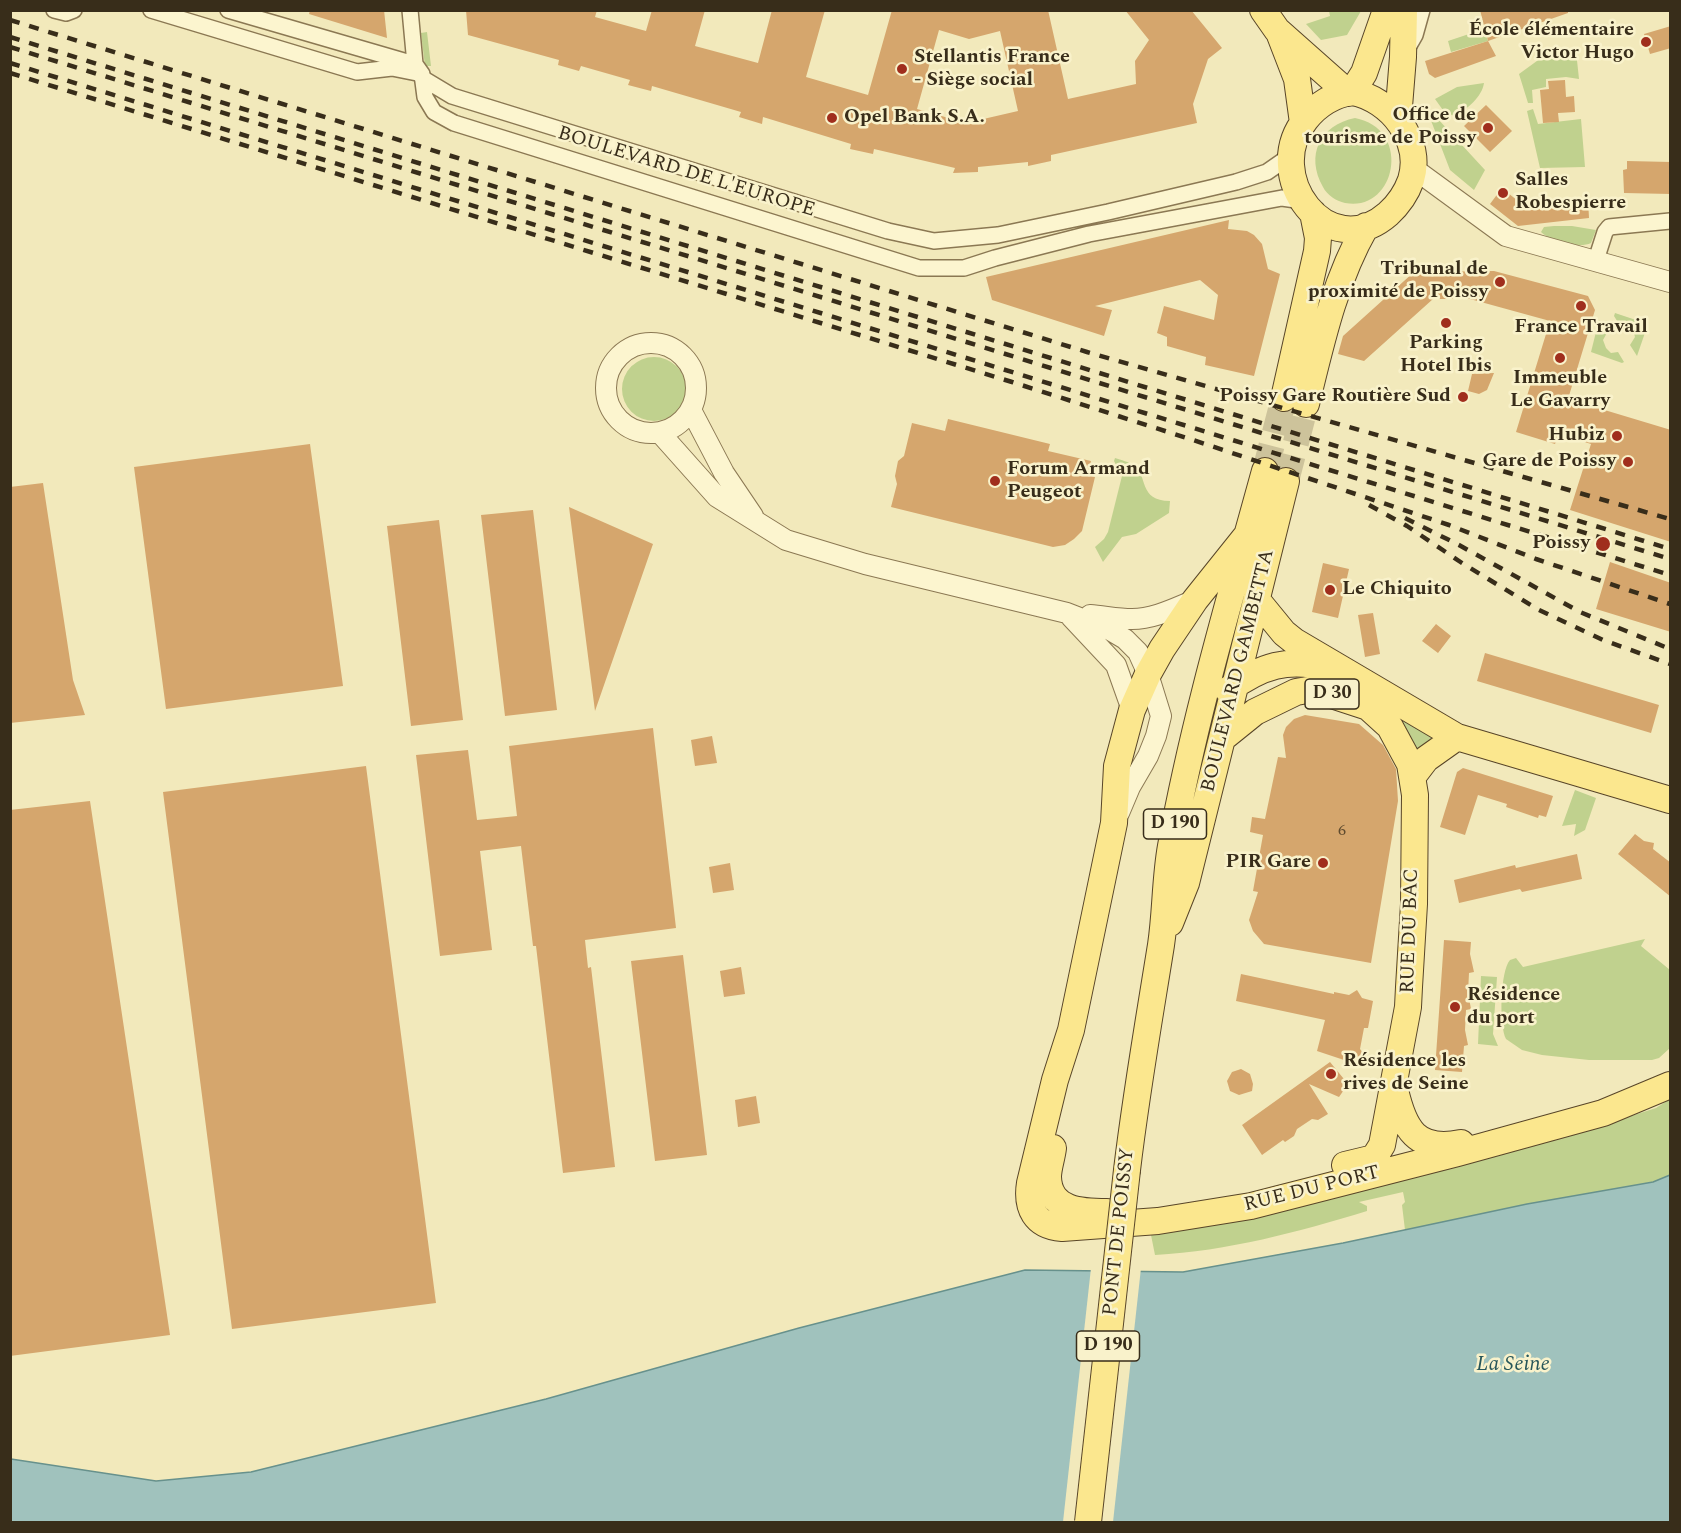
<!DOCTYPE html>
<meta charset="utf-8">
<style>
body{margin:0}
#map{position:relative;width:1681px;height:1533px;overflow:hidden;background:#f2e9bb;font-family:Spectral,serif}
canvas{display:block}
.frame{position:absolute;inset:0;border:12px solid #382d1a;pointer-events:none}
</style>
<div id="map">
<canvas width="1681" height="1533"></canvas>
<div class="frame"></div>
</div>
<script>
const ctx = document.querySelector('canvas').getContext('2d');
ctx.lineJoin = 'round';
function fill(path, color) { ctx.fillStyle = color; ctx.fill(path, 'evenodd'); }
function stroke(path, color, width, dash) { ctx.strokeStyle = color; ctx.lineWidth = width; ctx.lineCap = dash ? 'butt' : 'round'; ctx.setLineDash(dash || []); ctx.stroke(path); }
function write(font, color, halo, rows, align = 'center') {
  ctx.font = font + ' Spectral,serif'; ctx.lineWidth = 5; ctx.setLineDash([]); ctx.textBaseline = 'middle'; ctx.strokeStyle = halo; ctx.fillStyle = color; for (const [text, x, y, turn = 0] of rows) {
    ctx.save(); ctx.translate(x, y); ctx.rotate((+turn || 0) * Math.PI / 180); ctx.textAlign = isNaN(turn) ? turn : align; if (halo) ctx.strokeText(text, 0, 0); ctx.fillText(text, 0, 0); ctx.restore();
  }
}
const green = new Path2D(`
 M1329,11V10L1361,11L1347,35L1321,40L1306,24L1330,16Z
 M1484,29L1488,41L1451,52L1448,41Z
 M427,32L431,66H425L421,33Z
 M1552,50L1576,51L1579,79L1566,77L1546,79V87L1532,90L1533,103H1528L1519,74Z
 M1484,83C1482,97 1467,109 1455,116L1445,113L1435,99L1457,87Z
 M1425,105L1485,170L1474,190L1450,170Z
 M1533,109L1538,124L1581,119L1585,167L1540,168L1527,111Z
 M1355,118C1413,129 1396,213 1345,203C1336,201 1327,195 1323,187C1305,155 1320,125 1355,118Z
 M1554,226H1572L1596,230L1591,243C1579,249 1550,241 1541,232L1544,227Z
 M1615,313L1648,324L1637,356L1630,345L1635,337L1633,329L1627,325L1619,324L1614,316Z
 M1599,320L1603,322L1608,331L1603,340L1606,348L1611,353L1618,352L1624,362L1622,363L1591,352Z
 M622 389a32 32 0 1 1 64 0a32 32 0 1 1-64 0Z
 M1115,458C1121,460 1129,462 1134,465C1148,475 1138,501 1170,501L1169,513L1136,534L1122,537L1103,562L1095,547L1104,539L1108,532L1122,476L1114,461Z
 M1397,714L1436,737L1418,751L1395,717Z
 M1575,790L1596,798L1585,830L1574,836L1576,824L1562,826Z
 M1645,939L1641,946L1670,970V1048L1659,1058L1652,1060H1589L1542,1055L1522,1050L1506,1039C1499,1026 1500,971 1510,960L1516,958L1523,967Z
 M1481,976L1497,977L1493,1034L1498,1046L1478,1044Z
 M1670,1099V1175L1653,1182L1527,1204L1405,1230L1402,1205L1405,1202L1403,1192L1359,1202L1367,1206V1211C1298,1232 1228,1251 1155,1255L1150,1230L1612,1122L1656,1108Z`);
const water = new Path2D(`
 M1670,1175V1522H11V1459L156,1481L251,1472L546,1399L799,1328L1025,1270L1183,1272L1343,1243L1527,1204L1653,1182Z`);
const pier = new Path2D(`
 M1091,1268H1141L1113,1522H1063Z`);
const building = new Path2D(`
 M310,10H384L387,38L309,14Z
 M466,10H597L595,17L646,31L652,10H705L695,46L758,63L772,10H825L806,77L868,95L892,10H1048L1068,99L1136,84L1135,61L1149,40L1125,10H1191L1222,48L1208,59L1193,104L1197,123L1051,155V161L1028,166V162L978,167V172L953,173L955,168L874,149L873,154L850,149L851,144L763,117L762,124L739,117L741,112L652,86L651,91L628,85L630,80L581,66L579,71L558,65L559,60L468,35ZM939,30L969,39L1000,31L1018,111L966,123L917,109Z
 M1480,10H1568V13L1488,41L1496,56L1435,78L1429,74L1425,61L1488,41Z
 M1671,26V48L1650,54L1644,34Z
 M1565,80L1566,97L1574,96L1575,112L1558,113L1559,122L1543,123L1540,90L1549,89L1548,81Z
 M1486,105L1512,131L1490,152L1464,126Z
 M1627,161L1671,162V194L1624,193L1623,170L1627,169Z
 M1502,188L1524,206L1588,199L1589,218L1518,226L1490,204Z
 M1229,220L1228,229L1247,231L1254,235L1262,244L1268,269L1280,274L1254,376L1205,365L1206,357L1167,346V337L1157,333L1164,306L1214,320L1218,295L1200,280L1095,306L1112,310L1104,336L992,300L986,277Z
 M1494,271L1588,296L1595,310L1568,399L1671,430V542L1570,510L1591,444L1559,434L1555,444L1516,432L1550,321L1470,299H1433L1364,361L1338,354L1343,336L1414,272Z
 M1494,373L1487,390L1479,394L1468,391L1472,374Z
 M948,419L1050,444L1048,451L1091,461L1087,475L1095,477L1082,531L1074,539L1065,545L1053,547L891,507L897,484L895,476L898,461L904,456L912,423L945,431Z
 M310,444L343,686L166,709L134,467Z
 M43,483L73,680L85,715L10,723V487Z
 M569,507L653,544L595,711Z
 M533,510L557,710L505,716L481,515Z
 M439,520L463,720L411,726L387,526Z
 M1610,562L1671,583V632L1596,609Z
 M1323,563L1349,569L1338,618L1312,612Z
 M1373,613L1380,654L1365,657L1358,615Z
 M1436,624L1451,636L1438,653L1422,641Z
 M1485,653L1659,705L1651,733L1477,681Z
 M1305,715L1359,724L1383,745L1396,769L1398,801L1371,963L1264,944L1253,931L1249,920L1258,892L1253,891L1263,835L1250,832L1252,817L1265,819L1278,757L1286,758L1283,735L1286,727L1294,719Z
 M653,728L676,928L585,940L588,968L591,967L615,1167L563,1173L536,946H533L521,846L480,851L492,950L440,956L416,755L468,750L477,820L517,816L509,746Z
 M712,736L717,763L695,766L691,740Z
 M366,766L436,1303L232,1329L163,792Z
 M1463,768L1553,796L1546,817L1539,815L1538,818L1506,807L1507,804L1478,795L1465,835L1440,827L1457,772Z
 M90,801L170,1335L10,1356V810Z
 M1635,834L1644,841L1654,843L1653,849L1671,863V897L1618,854Z
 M1577,854L1582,879L1522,892L1520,889L1459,903L1454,880L1515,865L1516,868Z
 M730,863L734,890L713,893L709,867Z
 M1444,940L1471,942L1470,954L1474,972L1469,973L1468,993L1471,1009L1466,1010L1465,1030L1468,1045L1464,1046L1462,1072L1435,1070Z
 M683,955L707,1155L655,1161L631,961Z
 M741,967L745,994L724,997L720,971Z
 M1241,974L1334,994V992L1349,995L1357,990L1362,998L1373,1001L1368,1028H1364L1360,1049L1363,1053L1359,1065L1317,1051L1325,1020L1236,1001Z
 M1330,1062L1348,1084L1339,1097L1309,1084L1328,1114L1318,1120L1312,1119L1297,1129L1294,1136L1285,1142L1283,1140L1262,1155L1242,1125Z
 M1241,1069L1250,1074L1253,1084L1252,1091L1239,1095L1230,1091L1227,1081L1232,1072Z
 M756,1096L760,1123L738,1127L735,1100Z`);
const primaryTunnel = new Path2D(`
 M1265,471L1284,398
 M1286,481L1306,404`);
const minor = new Path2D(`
 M54,10L66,13L74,10
 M151,10L357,72L392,68L422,74
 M228,10L407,62
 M410,10L415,64L422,74L425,97L434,112L454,123L919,268H964L995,258L1089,234L1282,198L1303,201
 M1407,49L1415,35L1422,10
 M422,78L452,96L888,231L934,241L998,235L1108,212L1236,182L1267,172L1290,156
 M1596,260L1605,232L1609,227L1670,221`);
const tertiary = new Path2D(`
 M1413,168L1506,236L1670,282
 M606 388a45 45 0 1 1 90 0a45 45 0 1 1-90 0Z
 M691,410L724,473L753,516
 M660,433L717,497L786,540L865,564L1067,613L1108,629L1125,639L1138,652L1148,674L1161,716L1156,736L1148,756L1130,787L1119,813
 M1090,615C1104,616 1118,619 1132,619C1154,619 1175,608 1195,600
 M1071,617L1116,665L1132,710`);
const primary = new Path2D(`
 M1263,10L1277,30L1348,93
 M1280,35L1297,79L1303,123
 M1352,92C1391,99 1423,141 1411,180C1406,194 1398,205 1388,214C1328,266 1260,175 1306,119C1317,105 1334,94 1352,92Z
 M1352,92L1364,73L1386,10
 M1398,119L1403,57L1404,10
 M1284,398L1317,251L1318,238L1313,213
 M1306,404C1321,343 1334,282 1366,226
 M1247,535L1195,600L1162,649L1148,674L1132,710L1117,766L1114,823L1071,1030L1055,1080L1030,1183C1026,1208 1035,1226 1062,1228L1158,1221L1251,1206L1458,1153L1603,1113L1670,1085
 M1257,600L1284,633L1294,641L1457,737L1670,800
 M1228,690C1261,666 1288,657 1328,668
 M1224,737L1255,712L1296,692L1313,689L1368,707L1390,727L1410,764L1415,795L1414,904L1409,987L1408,1007L1382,1145L1374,1158L1345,1165
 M1413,776L1426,759L1457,737
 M1170,923L1186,883L1286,481
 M1395,1090C1404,1129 1416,1152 1461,1143
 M1053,1148C1052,1157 1048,1168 1048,1177C1049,1211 1082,1212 1107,1212
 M1127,1170C1136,1094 1149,1020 1161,945C1166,912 1165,879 1171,846C1194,719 1231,595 1265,471`);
const rail = new Path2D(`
 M10,20L1087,352L1670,519
 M10,37L1670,549
 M10,47L1670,559
 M10,63L1670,575
 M10,73L1012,382L1190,439L1449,525L1536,559L1670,604
 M1369,505L1407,526L1462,563L1539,610L1603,640L1670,664
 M1405,518L1459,545L1580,612L1670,649`);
const primaryBridge = new Path2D(`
 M1088,1522L1127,1170`);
const markers = [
 [1646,42,6,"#a02e1d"],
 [902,69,6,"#a02e1d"],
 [832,118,6,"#a02e1d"],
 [1488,128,6,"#a02e1d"],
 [1503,193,6,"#a02e1d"],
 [1500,282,6,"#a02e1d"],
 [1581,306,6,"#a02e1d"],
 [1446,323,6,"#a02e1d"],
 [1560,358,6,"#a02e1d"],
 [1463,397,6,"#a02e1d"],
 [1617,436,6,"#a02e1d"],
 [1628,462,6,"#a02e1d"],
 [995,481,6,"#a02e1d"],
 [1603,544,8,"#a02e1d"],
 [1330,590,6,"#a02e1d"],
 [1323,863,6,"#a02e1d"],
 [1455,1007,6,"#a02e1d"],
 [1331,1074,6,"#a02e1d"]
];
const numberNames = [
 ["6",1342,832]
];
const shields = [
 [1332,694,54],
 [1175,824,63],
 [1108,1346,63]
];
const shieldNames = [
 ["D 30",1332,694],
 ["D 190",1175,824],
 ["D 190",1108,1346]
];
const poiNames = [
 ["École élémentaire",1634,31],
 ["Victor Hugo",1634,54],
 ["Stellantis France",914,58,"left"],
 ["- Siège social",914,81,"left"],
 ["Office de",1476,116],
 ["tourisme de Poissy",1476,139],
 ["Opel Bank S.A.",844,118,"left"],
 ["Salles",1515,181,"left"],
 ["Robespierre",1515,204,"left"],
 ["Tribunal de",1488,270],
 ["proximité de Poissy",1488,293],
 ["France Travail",1581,328,"center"],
 ["Parking",1446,344,"center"],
 ["Hotel Ibis",1446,367,"center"],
 ["Immeuble",1560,379,"center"],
 ["Le Gavarry",1560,402,"center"],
 ["Poissy Gare Routière Sud",1451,397],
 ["Hubiz",1605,436],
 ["Gare de Poissy",1616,462],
 ["Forum Armand",1007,470,"left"],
 ["Peugeot",1007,493,"left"],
 ["Poissy",1590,544],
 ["Le Chiquito",1342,590,"left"],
 ["PIR Gare",1311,863],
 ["Résidence",1467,996,"left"],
 ["du port",1467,1019,"left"],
 ["Résidence les",1343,1062,"left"],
 ["rives de Seine",1343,1085,"left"]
];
const streetNames = [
 ["BOULEVARD DE L'EUROPE",686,173,17],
 ["BOULEVARD GAMBETTA",1239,671,-76],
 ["RUE DU BAC",1411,931,-88],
 ["RUE DU PORT",1312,1190,-14],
 ["PONT DE POISSY",1120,1232,-84]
];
const waterNames = [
 ["La Seine",1513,1366]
];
fill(green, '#c0d18e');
fill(water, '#a0c2bd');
stroke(water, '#67918c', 1.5);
fill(pier, '#f2e9bb');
fill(building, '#d5a66d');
stroke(primaryTunnel, '#cdc39b', 26, [26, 13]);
stroke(minor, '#8b7853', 18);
stroke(tertiary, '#8b7853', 22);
stroke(primary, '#584528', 28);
stroke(minor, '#fcf5cf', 15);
stroke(tertiary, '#fcf5cf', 20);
stroke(primary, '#fbe78e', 26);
stroke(rail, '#382d1a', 4.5, [10, 10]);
stroke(primaryBridge, '#584528', 28, []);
stroke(primaryBridge, '#fbe78e', 26);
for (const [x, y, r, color] of markers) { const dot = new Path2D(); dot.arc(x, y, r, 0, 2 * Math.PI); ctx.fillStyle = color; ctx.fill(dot); stroke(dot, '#f9f2cb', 2); }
write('16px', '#5f4b2f', null, numberNames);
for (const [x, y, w] of shields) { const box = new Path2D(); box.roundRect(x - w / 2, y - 15, w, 30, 4.5); ctx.fillStyle = '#f9f2cb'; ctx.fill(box); stroke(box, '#382d1a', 1.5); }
write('bold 18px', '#382d1a', null, shieldNames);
write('bold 20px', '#382d1a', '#f9f2cb', poiNames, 'right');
write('20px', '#382d1a', '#f9f2cb', streetNames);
write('italic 21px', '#27565a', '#f9f2cb', waterNames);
</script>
